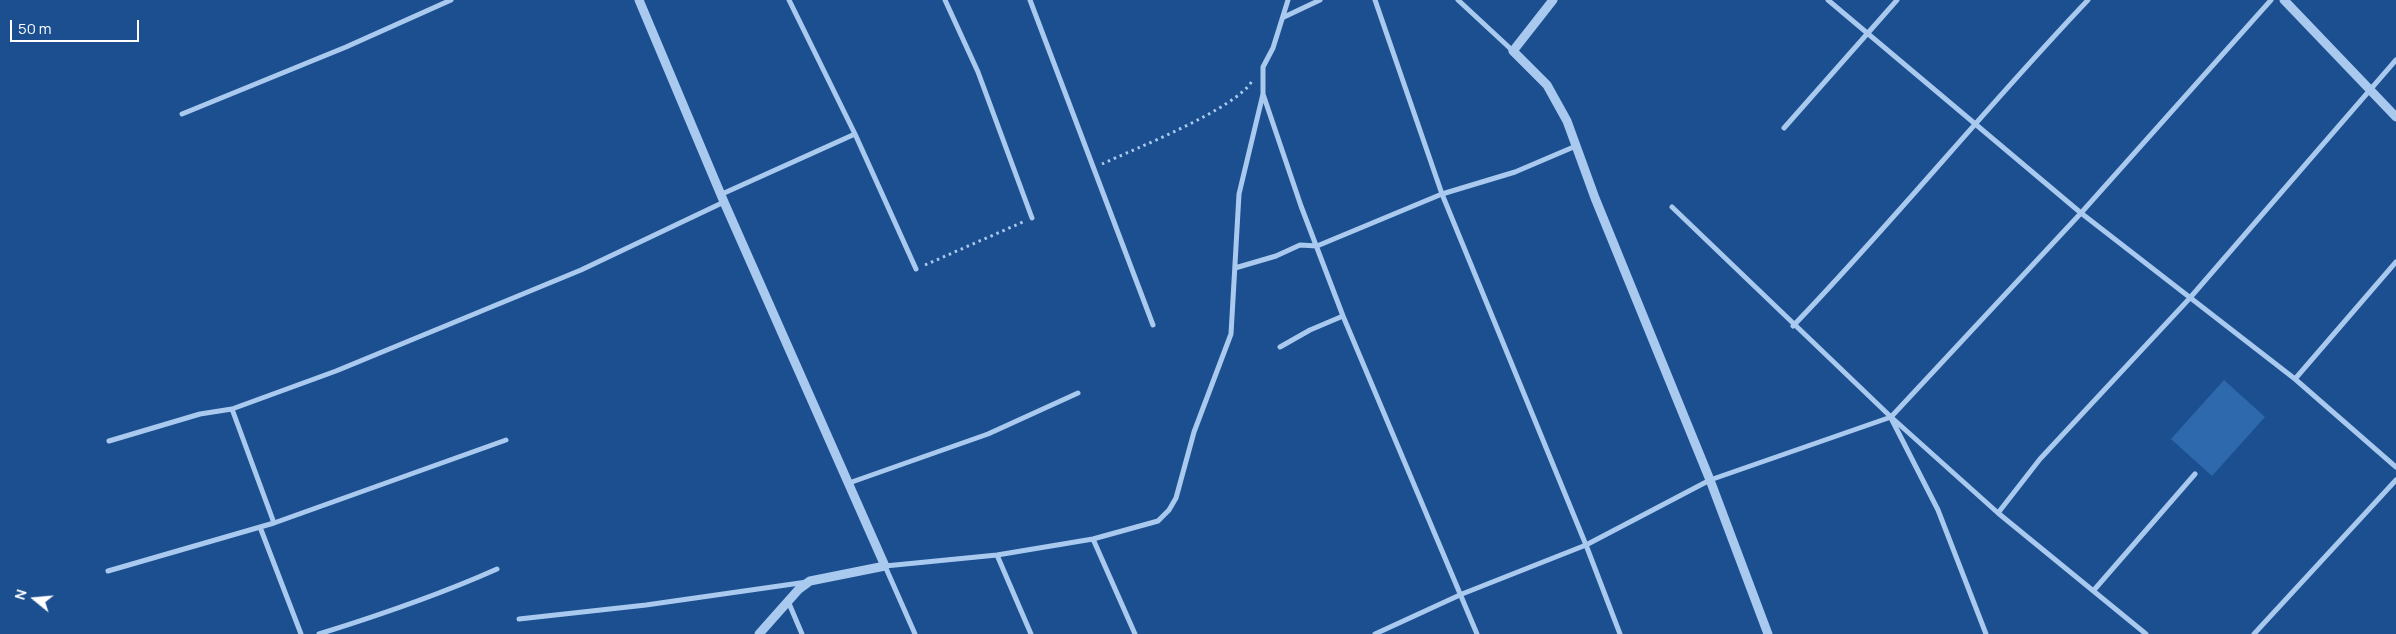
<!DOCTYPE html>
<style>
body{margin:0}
#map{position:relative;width:2396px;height:634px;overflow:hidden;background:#1b4f8f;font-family:Manrope,sans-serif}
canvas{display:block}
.north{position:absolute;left:10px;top:574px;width:50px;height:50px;-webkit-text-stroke:4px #1b4f8f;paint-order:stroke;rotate:287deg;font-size:14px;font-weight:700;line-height:20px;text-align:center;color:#fff}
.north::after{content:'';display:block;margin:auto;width:18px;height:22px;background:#fff;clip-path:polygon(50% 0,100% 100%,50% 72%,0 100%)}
.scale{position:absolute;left:10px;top:20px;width:129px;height:22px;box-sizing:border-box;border:2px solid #fff;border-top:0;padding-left:6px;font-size:15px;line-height:18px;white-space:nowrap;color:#fff;-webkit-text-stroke:4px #1b4f8f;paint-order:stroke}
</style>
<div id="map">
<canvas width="2396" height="634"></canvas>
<div class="north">N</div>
<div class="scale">50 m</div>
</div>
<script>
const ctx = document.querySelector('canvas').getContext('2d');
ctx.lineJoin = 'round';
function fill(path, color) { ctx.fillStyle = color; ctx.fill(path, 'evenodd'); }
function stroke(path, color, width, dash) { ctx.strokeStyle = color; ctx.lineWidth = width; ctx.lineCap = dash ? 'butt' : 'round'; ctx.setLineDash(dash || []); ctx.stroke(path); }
const green = new Path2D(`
 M2224,380L2265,417L2212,476L2171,439Z`);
const path = new Path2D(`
 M1102,164C1134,149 1236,109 1252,81
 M925,265L1023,222`);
const minor = new Path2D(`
 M789,0L855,134L916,269
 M945,0L978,72L1032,218
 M1030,0L1153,325
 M1375,0L1442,194L1586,545L1620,634
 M1458,0L1513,51
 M1828,0L2081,213L2295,379L2396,467
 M1284,17L1320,0
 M1263,94L1301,206L1343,316L1477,634
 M182,114L346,47L451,0
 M1784,128L1897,0
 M722,194L855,134
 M1672,207L1891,417L1998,513L2146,634
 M1235,268L1276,256L1300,245L1317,246L1442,194L1515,172L1576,146
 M1793,326C1895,220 1987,106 2088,0
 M1280,347L1310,330L1343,316
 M2295,379L2396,262
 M232,409L274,523
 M1892,420L1938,510L1986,634
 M109,441L200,414L232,409L336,371L581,270L724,202
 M849,483L988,434L1078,393
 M1998,513L2040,459L2189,299L2396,60
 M260,527L301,634
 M1093,539L1135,634
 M997,555L1031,634
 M108,571L274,523L506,440
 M2094,590L2195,474
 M788,601L802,634
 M519,619L646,605L807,582
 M319,634C380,615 439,595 497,569
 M915,634L885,566L997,555L1093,539L1158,521L1169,510L1176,498L1194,432L1231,334L1239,194L1263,94V67L1273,48L1288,0
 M1375,634L1462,594L1586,545L1710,480L1891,417L2081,213L2271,0
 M2254,634L2396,480`);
const tertiary = new Path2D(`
 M639,0L724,202L885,566L810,581L799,589L759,634
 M1553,0L1513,51L1547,85L1567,121L1595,198L1710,480L1768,634
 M2284,0L2396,117`);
fill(green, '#2e69ad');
stroke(path, '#a9c9ee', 3, [2.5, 4]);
stroke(minor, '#a9c9ee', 5);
stroke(tertiary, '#a9c9ee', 9);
</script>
